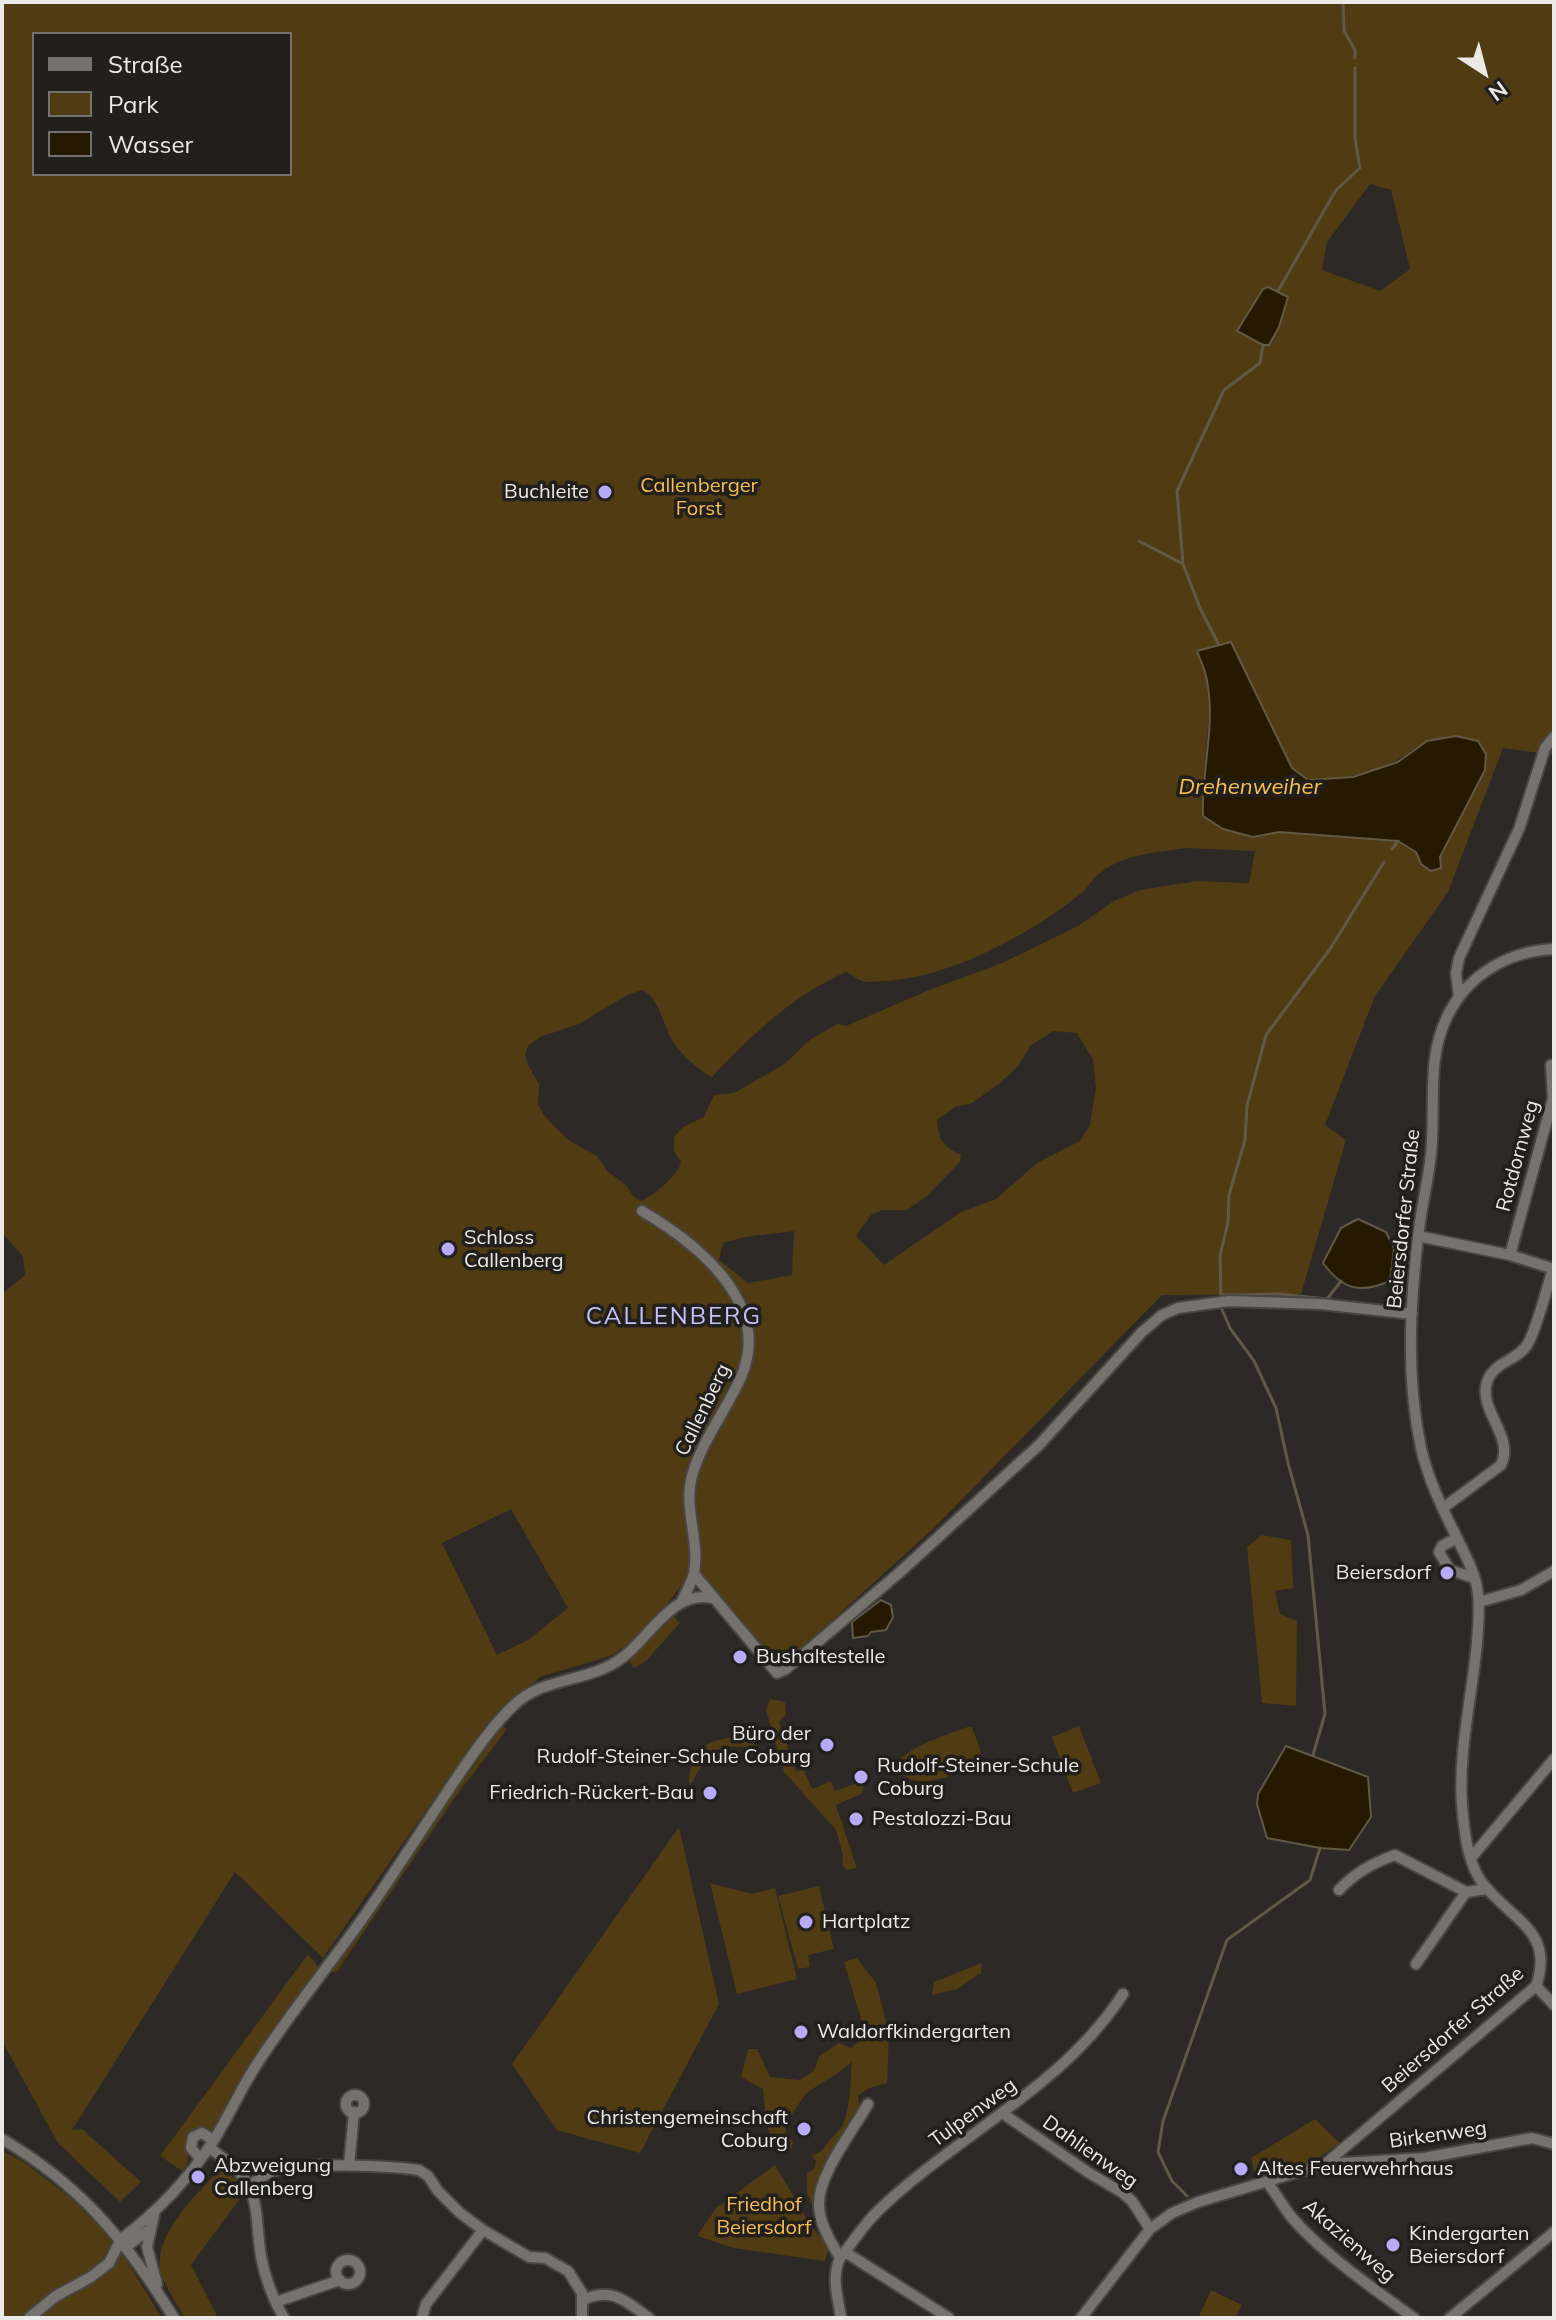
<!DOCTYPE html>
<meta charset="utf-8">
<style>
body{margin:0}
#map{position:relative;width:1556px;height:2320px;overflow:hidden;background:#2c2926;font-family:Mulish,sans-serif}
canvas{display:block}
.frame{position:absolute;inset:0;border:4px solid #ebeae7;pointer-events:none}
.legend{position:absolute;left:32px;top:32px;width:260px;height:144px;box-sizing:border-box;background:#22201c;border:2px solid #72716d;margin:0;padding:10px 14px;list-style:none;font-size:24px;color:#ebeae7}
.legend li{display:flex;align-items:center;gap:16px;height:40px}
.legend b{width:40px;border:2px solid #72716d}
.north{position:absolute;left:1444px;top:32px;width:80px;height:80px;-webkit-text-stroke:6px #22201c;paint-order:stroke;rotate:144deg;font-size:22px;font-weight:700;line-height:32px;text-align:center;color:#ebeae7}
.north::after{content:'';display:block;margin:auto;width:28px;height:36px;background:#ebeae7;clip-path:polygon(50% 0,100% 100%,50% 72%,0 100%)}
</style>
<div id="map">
<canvas width="1556" height="2320"></canvas>
<div class="frame"></div>
<ul class="legend">
<li><b style="height:10px;background:#76736f"></b>Straße</li>
<li><b style="height:22px;background:#503b12"></b>Park</li>
<li><b style="height:22px;background:#261901"></b>Wasser</li>
</ul>
<div class="north">N</div>
</div>
<script>
const ctx = document.querySelector('canvas').getContext('2d');
ctx.lineJoin = 'round';
function fill(path, color) { ctx.fillStyle = color; ctx.fill(path, 'evenodd'); }
function stroke(path, color, width, dash) { ctx.strokeStyle = color; ctx.lineWidth = width; ctx.lineCap = dash ? 'butt' : 'round'; ctx.setLineDash(dash || []); ctx.stroke(path); }
function write(font, color, halo, rows, align = 'center') {
  ctx.font = font + ' Mulish,sans-serif'; ctx.lineWidth = 7; ctx.setLineDash([]); ctx.textBaseline = 'middle'; ctx.strokeStyle = halo; ctx.fillStyle = color; for (const [text, x, y, turn = 0] of rows) {
    ctx.save(); ctx.translate(x, y); ctx.rotate((+turn || 0) * Math.PI / 180); ctx.textAlign = isNaN(turn) ? turn : align; if (halo) ctx.strokeText(text, 0, 0); ctx.fillText(text, 0, 0); ctx.restore();
  }
}
const green = new Path2D(`
 M2,2H1554V755L1503,748L1448,892L1375,996L1325,1125L1346,1140L1301,1294L1162,1295L934,1528L784,1664L772,1660L712,1593L687,1579L647,1629L613,1655L540,1677L487,1723L323,1958L235,1872L72,2130L82,2129L141,2182L120,2202L58,2143L2,2041V1294L25,1275L23,1256L2,1233ZM34,34H290V174H34ZM1370,184L1391,190L1410,269L1380,291L1322,270L1327,242ZM1231,642L1292,768L1308,780C1361,777 1383,772 1427,741L1441,868L1421,863L1416,852L1398,841L1279,832L1253,837L1202,794L1210,703L1207,679L1197,651ZM1187,848L1255,851L1249,883L1197,881L1140,890L1114,901L1078,926L1000,964L929,990L846,1026L838,1024L811,1039L783,1065L734,1093L714,1095L704,1117L683,1127L674,1137V1151L681,1162C679,1174 653,1196 641,1201L634,1197L625,1184L608,1172L597,1156L568,1140L543,1114L538,1104L539,1084L528,1065L525,1054L528,1046L540,1037L579,1024L627,995L642,990C661,999 663,1027 674,1043C682,1055 699,1071 712,1077C752,1035 793,995 846,972C851,974 857,979 862,981C869,983 879,981 886,981C951,977 1029,935 1079,895C1087,889 1092,879 1100,873C1124,854 1158,852 1187,848ZM1053,1031L1077,1033L1093,1060L1096,1087L1090,1125L1080,1141L1037,1163L996,1199L961,1212L884,1265L856,1236L872,1214L883,1210H907L927,1196L960,1162L961,1154C943,1149 938,1137 937,1120L955,1107L972,1103L999,1084L1019,1065L1030,1046ZM794,1231L792,1275L748,1283L719,1260L723,1243L745,1237ZM511,1509L568,1608L528,1640L497,1655L442,1543Z
 M1262,1535L1291,1540L1293,1588L1275,1591L1280,1614L1297,1621L1296,1706L1262,1703L1247,1547Z
 M672,1615L680,1623L646,1661L634,1668L629,1660Z
 M770,1699L785,1702L786,1715L779,1722L796,1771L804,1770L812,1789L831,1781L835,1791L855,1784L858,1778L865,1784L861,1794L836,1805L857,1868L846,1870L842,1864L843,1855L836,1830L784,1772L766,1710Z
 M502,1726L507,1729L456,1796L336,1973L331,1971V1964Z
 M1079,1726L1101,1783L1073,1793L1052,1737Z
 M968,1727H972L980,1749L981,1762L975,1767C953,1774 915,1794 898,1769L900,1759C919,1743 945,1735 968,1727Z
 M745,1735L756,1741L753,1749C717,1741 707,1753 692,1783H689C690,1743 712,1740 745,1735Z
 M679,1827L719,2004L640,2153L557,2130L512,2064Z
 M710,1883L752,1894L775,1888L797,1979L737,1994Z
 M819,1886L834,1949L808,1955L810,1967L798,1969L778,1896Z
 M308,1954L318,1967L259,2050L215,2130L196,2128C178,2149 197,2156 182,2171L160,2156Z
 M857,1958L876,1983L889,2033L887,2083L867,2089L858,2096L860,2110L825,2166L814,2209L807,2193V2173L814,2169L816,2161L812,2155L822,2151C828,2140 837,2134 842,2126C851,2108 850,2081 852,2062L835,2075L806,2093L785,2125L787,2134L793,2142L790,2151L775,2153L766,2120L763,2089L741,2077L748,2049H757L770,2077L800,2080L814,2071L819,2056L839,2043L851,2048L859,2041L862,2022L844,1962Z
 M982,1963L981,1973L957,1989L932,1995L934,1982Z
 M1315,2119L1340,2143L1317,2159L1257,2182L1251,2158Z
 M2,2151L24,2162L73,2200L115,2242L162,2318H2Z
 M775,2165L811,2226L829,2247L825,2261L734,2248L697,2236L716,2208Z
 M220,2169L236,2179L239,2200L191,2265L218,2318H185C176,2303 163,2284 160,2268C155,2233 198,2193 220,2169Z
 M1211,2290L1242,2305L1235,2318H1198Z`);
const water = new Path2D(`
 M1268,287L1288,297L1279,327L1269,345H1263L1237,331L1263,289Z
 M1231,642L1292,768L1308,780L1353,777L1398,762L1427,741L1456,736L1478,741L1486,754L1485,770L1440,857L1441,868L1431,871L1421,864L1416,852L1398,841L1279,832L1253,837L1223,829L1203,816C1201,772 1216,725 1207,681C1206,671 1200,660 1197,651Z
 M1358,1219L1386,1232L1394,1248L1390,1281C1360,1294 1343,1290 1323,1263L1341,1228Z
 M881,1600L891,1605L893,1617L886,1630L871,1632L868,1636L853,1638L852,1622Z
 M1286,1746L1368,1777L1371,1817L1349,1850L1320,1848L1267,1838L1257,1804L1258,1794Z`);
const stream = new Path2D(`
 M1343,2L1344,31L1355,50V58
 M1278,291L1336,190L1360,168L1355,139V68
 M1139,541L1183,564
 M1218,643L1200,608L1183,564L1177,491L1224,390L1260,363L1263,345
 M1392,849L1398,841
 M1222,1295L1280,1294L1327,1299L1341,1281
 M1221,1299L1220,1256L1228,1222L1229,1195L1245,1140L1247,1106L1266,1035L1330,949L1384,862
 M1221,1307L1230,1328L1254,1361L1276,1408L1288,1463L1308,1535L1325,1714L1313,1755
 M1187,2196L1172,2181L1158,2152L1163,2121L1227,1940L1310,1880L1320,1848`);
const minor = new Path2D(`
 M1459,997L1456,973L1459,958L1519,829L1545,748L1554,737
 M642,1211C698,1244 773,1304 741,1377C726,1411 702,1440 692,1476C683,1507 700,1541 694,1573C692,1582 686,1592 682,1601
 M1418,1236L1510,1255L1554,1269
 M1510,1255L1553,1098L1551,1065
 M1443,1508L1501,1465C1515,1436 1478,1411 1487,1382C1493,1362 1517,1361 1527,1345C1536,1332 1547,1287 1553,1269
 M1457,1538L1442,1546L1439,1552L1450,1570L1474,1578
 M694,1574L777,1673L786,1669L899,1573L1039,1445L1142,1332L1162,1315L1178,1308L1229,1301L1320,1304L1412,1314
 M1479,1602L1521,1590L1554,1571
 M1471,1858L1554,1759
 M1339,1890C1356,1872 1373,1863 1395,1855L1466,1892L1488,1889
 M1416,1964L1466,1892
 M1536,1986L1554,2005
 M346 2104a9 9 0 1 1 18 0a9 9 0 1 1-18 0Z
 M1002,2113L1089,2173L1123,2193L1132,2201L1150,2229
 M2,2139C82,2186 126,2241 174,2318
 M209,2147C222,2158 241,2170 249,2186C257,2203 257,2223 259,2241C261,2267 271,2296 284,2318
 M200,2158L191,2148L193,2137L202,2133L213,2140
 M1327,2164L1424,2158L1532,2138L1554,2144
 M349,2166L354,2112
 M1268,2183C1275,2193 1282,2204 1289,2214C1319,2251 1375,2290 1414,2318
 M249,2186C258,2180 266,2173 276,2170C301,2162 391,2166 419,2170L428,2176L438,2191L460,2213L483,2230L529,2257L545,2258L568,2271L582,2293V2318
 M154,2215L147,2247L157,2284
 M121,2239C157,2212 187,2181 212,2143C228,2118 240,2090 257,2064C292,2010 333,1961 370,1908C402,1861 432,1814 464,1767C479,1746 494,1724 513,1706C543,1676 589,1683 622,1658C650,1637 673,1589 713,1598
 M127,2246L149,2230
 M845,2252L949,2318
 M840,2258C853,2242 864,2224 879,2210C958,2134 1062,2088 1123,1994
 M336 2272a12 12 0 1 1 24 0a12 12 0 1 1-24 0Z
 M583,2300C612,2286 627,2302 649,2318
 M276,2302L340,2280
 M29,2318L56,2296L91,2277L109,2263L121,2239
 M422,2318L426,2304L483,2230
 M841,2318C838,2297 831,2278 840,2258C831,2242 820,2225 819,2206C817,2176 853,2131 868,2104
 M1081,2318L1150,2229L1172,2213L1198,2202L1325,2164L1536,1986C1556,1929 1507,1918 1481,1881C1467,1861 1464,1829 1462,1805C1458,1752 1472,1696 1477,1643C1478,1627 1480,1610 1478,1594C1476,1574 1466,1557 1457,1538C1443,1510 1428,1479 1421,1448C1406,1379 1410,1307 1418,1237C1421,1209 1428,1182 1431,1154C1436,1107 1426,1060 1447,1017C1467,975 1508,951 1554,949
 M1450,2318L1554,2232`);
const markers = [
 [605,492,8,"#b7abf8"],
 [448,1249,8,"#b7abf8"],
 [1447,1573,8,"#b7abf8"],
 [740,1657,8,"#b7abf8"],
 [827,1745,8,"#b7abf8"],
 [861,1777,8,"#b7abf8"],
 [710,1793,8,"#b7abf8"],
 [856,1819,8,"#b7abf8"],
 [806,1922,8,"#b7abf8"],
 [801,2032,8,"#b7abf8"],
 [804,2129,8,"#b7abf8"],
 [1241,2169,8,"#b7abf8"],
 [198,2177,8,"#b7abf8"],
 [1393,2245,8,"#b7abf8"]
];
const parkNames = [
 ["Callenberger",699,486],
 ["Forst",699,509],
 ["Friedhof",764,2205],
 ["Beiersdorf",764,2228]
];
const poiNames = [
 ["Buchleite",589,492,"right"],
 ["Schloss",464,1238],
 ["Callenberg",464,1261],
 ["Beiersdorf",1431,1573,"right"],
 ["Bushaltestelle",756,1657],
 ["Büro der",811,1734,"right"],
 ["Rudolf-Steiner-Schule Coburg",811,1757,"right"],
 ["Rudolf-Steiner-Schule",877,1766],
 ["Coburg",877,1789],
 ["Friedrich-Rückert-Bau",694,1793,"right"],
 ["Pestalozzi-Bau",872,1819],
 ["Hartplatz",822,1922],
 ["Waldorfkindergarten",817,2032],
 ["Christengemeinschaft",788,2118,"right"],
 ["Coburg",788,2141,"right"],
 ["Abzweigung",214,2166],
 ["Callenberg",214,2189],
 ["Altes Feuerwehrhaus",1257,2169],
 ["Kindergarten",1409,2234],
 ["Beiersdorf",1409,2257]
];
const streetNames = [
 ["Rotdornweg",1518,1156,-75],
 ["Beiersdorfer Straße",1404,1219,-84],
 ["Callenberg",703,1410,-64],
 ["Beiersdorfer Straße",1453,2030,-41],
 ["Tulpenweg",973,2113,-36],
 ["Birkenweg",1438,2135,-8],
 ["Dahlienweg",1090,2152,35],
 ["Akazienweg",1349,2241,41]
];
const waterNames = [
 ["Drehenweiher",1250,787]
];
const quarterNames = [
 ["CALLENBERG",674,1317]
];
fill(green, '#503b12');
fill(water, '#261901');
stroke(water, '#615846', 2);
stroke(stream, '#615846', 3);
stroke(minor, '#484643', 14);
stroke(minor, '#76736f', 10);
for (const [x, y, r, color] of markers) { const dot = new Path2D(); dot.arc(x, y, r, 0, 2 * Math.PI); ctx.fillStyle = color; ctx.fill(dot); stroke(dot, '#22201c', 3); }
write('20px', '#f7be50', '#22201c', parkNames);
write('20px', '#ebeae7', '#22201c', poiNames, 'left');
write('20px', '#ebeae7', '#22201c', streetNames);
write('italic 22px', '#f9c052', '#22201c', waterNames);
ctx.letterSpacing = '2px';
write('24px', '#c8c0fa', '#22201c', quarterNames);
ctx.letterSpacing = '0px';
</script>
